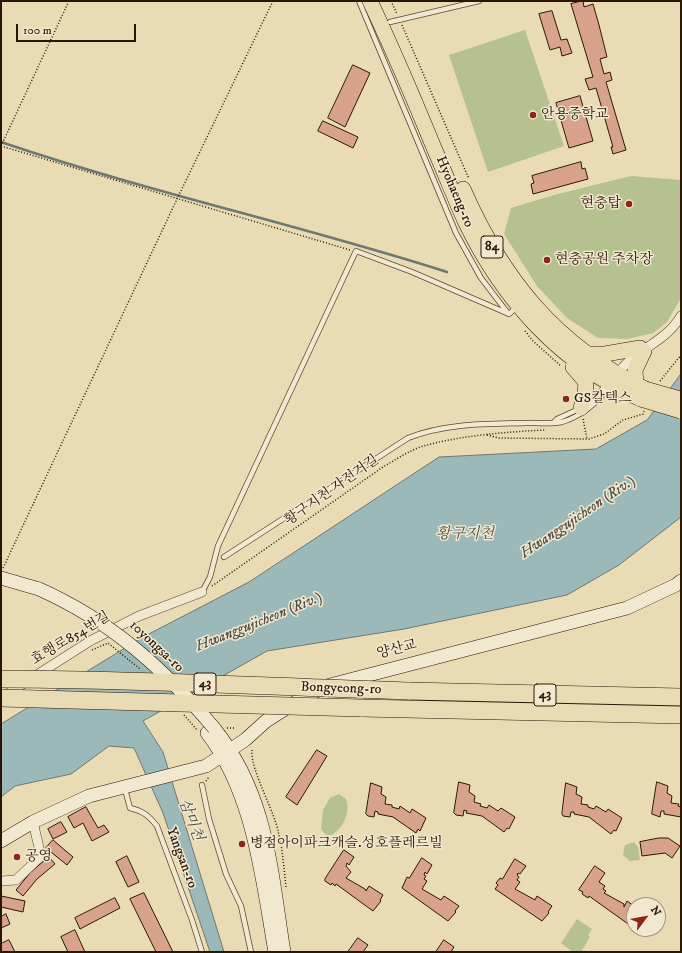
<!DOCTYPE html>
<meta charset="utf-8">
<style>
body{margin:0}
#map{position:relative;width:682px;height:953px;overflow:hidden;background:#e9dcb5;font-family:"IM FELL DW Pica",serif}
canvas{display:block}
.frame{position:absolute;inset:0;border:2px solid #2b1606;pointer-events:none}
.north{position:absolute;left:626px;top:897px;width:40px;height:40px;box-sizing:border-box;background:#f1e8cf;border:1px solid #a2947f;border-radius:50%;rotate:58deg;font-size:11px;font-weight:700;line-height:16px;text-align:center;color:#2b1606}
.north::after{content:'';display:block;margin:auto;width:14px;height:18px;background:#8f2418;clip-path:polygon(50% 0,100% 100%,50% 72%,0 100%)}
.scale{position:absolute;left:16px;top:24px;width:120px;height:18px;box-sizing:border-box;border:2px solid #2b1606;border-top:0;padding-left:5px;font-size:12px;line-height:14px;white-space:nowrap;color:#2b1606;-webkit-text-stroke:3px #f1e8cf;paint-order:stroke}
</style>
<div id="map">
<canvas width="682" height="953"></canvas>
<div class="frame"></div>
<div class="north">N</div>
<div class="scale">100 m</div>
</div>
<script>
const ctx = document.querySelector('canvas').getContext('2d');
ctx.lineJoin = 'round';
function fill(path, color) { ctx.fillStyle = color; ctx.fill(path, 'evenodd'); }
function stroke(path, color, width, dash) { ctx.strokeStyle = color; ctx.lineWidth = width; ctx.lineCap = dash ? 'butt' : 'round'; ctx.setLineDash(dash || []); ctx.stroke(path); }
function write(font, color, halo, rows, align = 'center') {
  ctx.font = font + ' "IM FELL DW Pica","Noto Serif KR",serif'; ctx.lineWidth = 3; ctx.setLineDash([]); ctx.textBaseline = 'middle'; ctx.strokeStyle = halo; ctx.fillStyle = color; for (const [text, x, y, turn = 0] of rows) {
    ctx.save(); ctx.translate(x, y); ctx.rotate((+turn || 0) * Math.PI / 180); ctx.textAlign = isNaN(turn) ? turn : align; if (halo) ctx.strokeText(text, 0, 0); ctx.fillText(text, 0, 0); ctx.restore();
  }
}
const green = new Path2D(`
 M525,30L564,146L488,172L449,55Z
 M631,176L681,180V298L667,322L653,333L627,339L598,338L567,318L537,286L504,234L511,208L554,195Z
 M339,794L346,799C351,812 343,828 332,835H326L321,829L323,810L330,798Z
 M634,842L638,847L640,860L630,861L623,855L625,845Z
 M577,919L592,929L588,935L590,937L581,952H573L561,943Z`);
const water = new Path2D(`
 M681,374V517L619,565L567,595L404,629L267,651L143,721L163,752L224,952H210L163,813L134,748L109,746L71,774L15,786L1,797V724L143,637L249,582L439,457L596,449L647,420Z`);
const stream = new Path2D(`
 M1,142C148,192 300,225 447,272`);
const building = new Path2D(`
 M583,1L584,7L593,4L599,25L607,57L600,59L604,74L610,72L612,80L606,82L626,150L613,154L611,147H613L596,88L589,90L585,79L593,77L571,4Z
 M552,11L561,40L567,39L572,53L562,56L560,47L550,50L539,14Z
 M353,65L370,73L345,127L328,118Z
 M580,96L593,141L569,148L556,103Z
 M323,121L358,137L353,148L318,131Z
 M581,162L582,169L585,168L588,179L533,194L531,184L534,183L532,176Z
 M317,750L327,756L297,805L286,797Z
 M459,782L470,785L469,792L475,796L474,802L481,804L480,806L487,808L489,805L498,811L501,808L515,817L509,829L507,828L504,832L482,816L466,813L467,811L464,810L463,816L456,815L454,813Z
 M657,782L668,786L667,793L672,796L671,803L679,804L678,806L681,807V817L664,814V811H661L660,817L652,814Z
 M371,783L382,787L381,794L386,797L385,804L392,805V807L399,809L400,806L410,813L412,809L426,818L420,831L418,829L416,833L393,817L378,814V812L375,811L374,817L368,816L366,814Z
 M566,783L577,787L576,794L582,797L581,804L588,805V807L594,809L596,806L606,812L608,809L622,818L616,831L614,830L611,834L589,817L574,814V812H571L570,817L563,816L562,814Z
 M86,807L98,828L104,825L109,832L92,841L83,823L74,828L68,817Z
 M61,822L67,832L53,839L48,829Z
 M659,838H668L680,846L672,858L665,853L642,856L640,842Z
 M53,840L73,857L67,865L46,848Z
 M344,850L354,857L349,865L347,863L346,866L351,872L346,878L365,889L366,891L369,886L383,895L380,900L381,901L373,911L336,884L335,886L332,883L331,885L325,881V879Z
 M127,856L139,882L128,887L116,862Z
 M49,857L55,864L37,879L23,896L16,890L30,873Z
 M422,858L432,865L427,874L425,872L424,875L426,876L424,879L427,881L422,889L441,900L444,896L459,906L455,911L456,912L448,921L402,888L407,877L409,878Z
 M515,859L526,866L520,874L518,873L517,875L519,877L517,880L520,882L515,889L535,900L537,896L552,906L548,912L549,913L542,921L495,889L498,885L496,883L500,878L502,879Z
 M595,866L605,873L599,882L605,886L603,889L606,891L604,893L624,904V907L627,901L634,906V922L631,926L589,896L588,898L582,894L583,892L579,890Z
 M144,893L173,952H156L130,899Z
 M1,896L25,901L23,912L1,907Z
 M115,898L120,908L80,929L75,918Z
 M6,914L10,924L1,928V917Z
 M75,930L85,952H68L61,937Z
 M358,938L368,945L363,952H348Z
 M9,940L15,952H1V944Z
 M444,940L454,947L451,952H436Z`);
const path = new Path2D(`
 M391,1L397,14
 M402,25L469,179
 M1,146L350,250
 M1,146L69,1
 M525,331L533,341L561,366
 M660,381L681,355
 M607,398L620,402
 M583,419L587,439
 M487,435L499,438L589,439L604,434L623,420L643,414L644,411
 M3,568L177,199L273,1
 M212,586L383,467C397,459 411,449 427,445C465,435 506,432 545,430
 M92,650L108,643L140,669
 M184,715L197,730
 M227,728H236
 M252,750C250,770 275,811 279,835C283,852 284,870 286,887
 M206,781L209,777`);
const lane = new Path2D(`
 M359,1L456,233L481,278L507,312
 M390,22L479,1
 M587,404L600,393L606,383
 M555,421L557,419L579,409
 M224,557L408,438C445,423 487,424 526,423C536,423 553,424 562,422C582,416 598,402 610,386
 M202,592L210,577L218,546L356,251L412,272L509,314L517,307
 M202,785L209,819L226,874L241,906L251,952
 M125,789L130,808C143,811 149,816 157,826L192,920L202,952`);
const street = new Path2D(`
 M616,377C631,350 665,344 681,316
 M4,696L90,641L139,616L202,592
 M1,881L16,880L41,856L33,822`);
const secondary = new Path2D(`
 M1,578L39,589
 M214,728C268,795 271,871 284,952
 M207,733C254,794 262,879 275,952
 M1,841L33,822L89,796L206,766L245,740L266,721L307,695L330,685L627,608L676,585L681,581`);
const primary = new Path2D(`
 M370,1C393,50 414,99 434,148C445,173 455,199 466,223C503,300 562,365 641,399
 M463,189C503,280 555,344 645,389
 M587,354H605L640,348
 M573,367L586,382L585,395L581,408
 M636,385L635,370L644,351`);
const highway = new Path2D(`
 M408,691L681,697
 M361,708L681,715`);
const secondaryBridge = new Path2D(`
 M39,589C111,621 163,668 214,728`);
const primaryBridge = new Path2D(`
 M645,389L680,399
 M641,399L681,411`);
const highwayBridge = new Path2D(`
 M1,679C137,679 272,687 408,691
 M1,698L361,708`);
const markers = [
 [533,115,4,"#8f2418"],
 [629,204,4,"#8f2418"],
 [547,260,4,"#8f2418"],
 [566,399,4,"#8f2418"],
 [242,844,4,"#8f2418"],
 [17,857,4,"#8f2418"]
];
const shields = [
 [492,247,22],
 [205,684,22],
 [545,695,22]
];
const shieldNames = [
 ["84",492,247],
 ["43",205,684],
 ["43",545,695]
];
const poiNames = [
 ["안용중학교",541,115],
 ["현충탑",621,204,"right"],
 ["현충공원 주차장",555,260],
 ["GS칼텍스",574,399],
 ["병점아이파크캐슬.성호플레르빌",250,844],
 ["공영",25,857]
];
const streetNames = [
 ["Hyohaeng-ro",454,192,67],
 ["황구지천 자전거길",332,491,-35],
 ["효행로854번길",71,639,-31],
 ["10yongsa-ro",156,647,43],
 ["양산교",397,650,-14],
 ["Bongyeong-ro",341,689,2],
 ["Yangsan-ro",181,858,69]
];
const waterNames = [
 ["Hwanggujicheon (Riv.)",578,518,-34],
 ["황구지천",465,535],
 ["Hwanggujicheon (Riv.)",259,623,-22],
 ["삼미천",190,820,69]
];
fill(green, '#b5c18e');
fill(water, '#9cb9b9');
stroke(water, '#6f7871', 1);
stroke(stream, '#6f7871', 2.5);
fill(building, '#d9a28d');
stroke(building, '#2b1606', 1);
stroke(lane, '#5a4832', 6);
stroke(street, '#5a4832', 10);
stroke(secondary, '#2b1606', 14);
stroke(primary, '#2b1606', 16);
stroke(highway, '#2b1606', 18);
stroke(path, '#2b1606', 1.5, [1, 2]);
stroke(lane, '#f1e8cf', 4.5);
stroke(street, '#f1e8cf', 9);
stroke(secondary, '#f1e8cf', 13);
stroke(primary, '#e9dcb5', 15);
stroke(highway, '#e9dcb5', 17);
stroke(secondaryBridge, '#2b1606', 14, []);
stroke(primaryBridge, '#2b1606', 16, []);
stroke(highwayBridge, '#2b1606', 18, []);
stroke(secondaryBridge, '#f1e8cf', 13);
stroke(primaryBridge, '#e9dcb5', 15);
stroke(highwayBridge, '#e9dcb5', 17);
for (const [x, y, r, color] of markers) { const dot = new Path2D(); dot.arc(x, y, r, 0, 2 * Math.PI); ctx.fillStyle = color; ctx.fill(dot); stroke(dot, '#f1e8cf', 1.5); }
for (const [x, y, w] of shields) { const box = new Path2D(); box.roundRect(x - w / 2, y - 11, w, 22, 3); ctx.fillStyle = '#f1e8cf'; ctx.fill(box); stroke(box, '#2b1606', 1); }
write('bold 13px', '#2b1606', null, shieldNames);
write('14px', '#2b1606', '#f1e8cf', poiNames, 'left');
write('14px', '#2b1606', '#f1e8cf', streetNames);
write('italic 15px', '#534f45', '#f1e8cf', waterNames);
</script>
